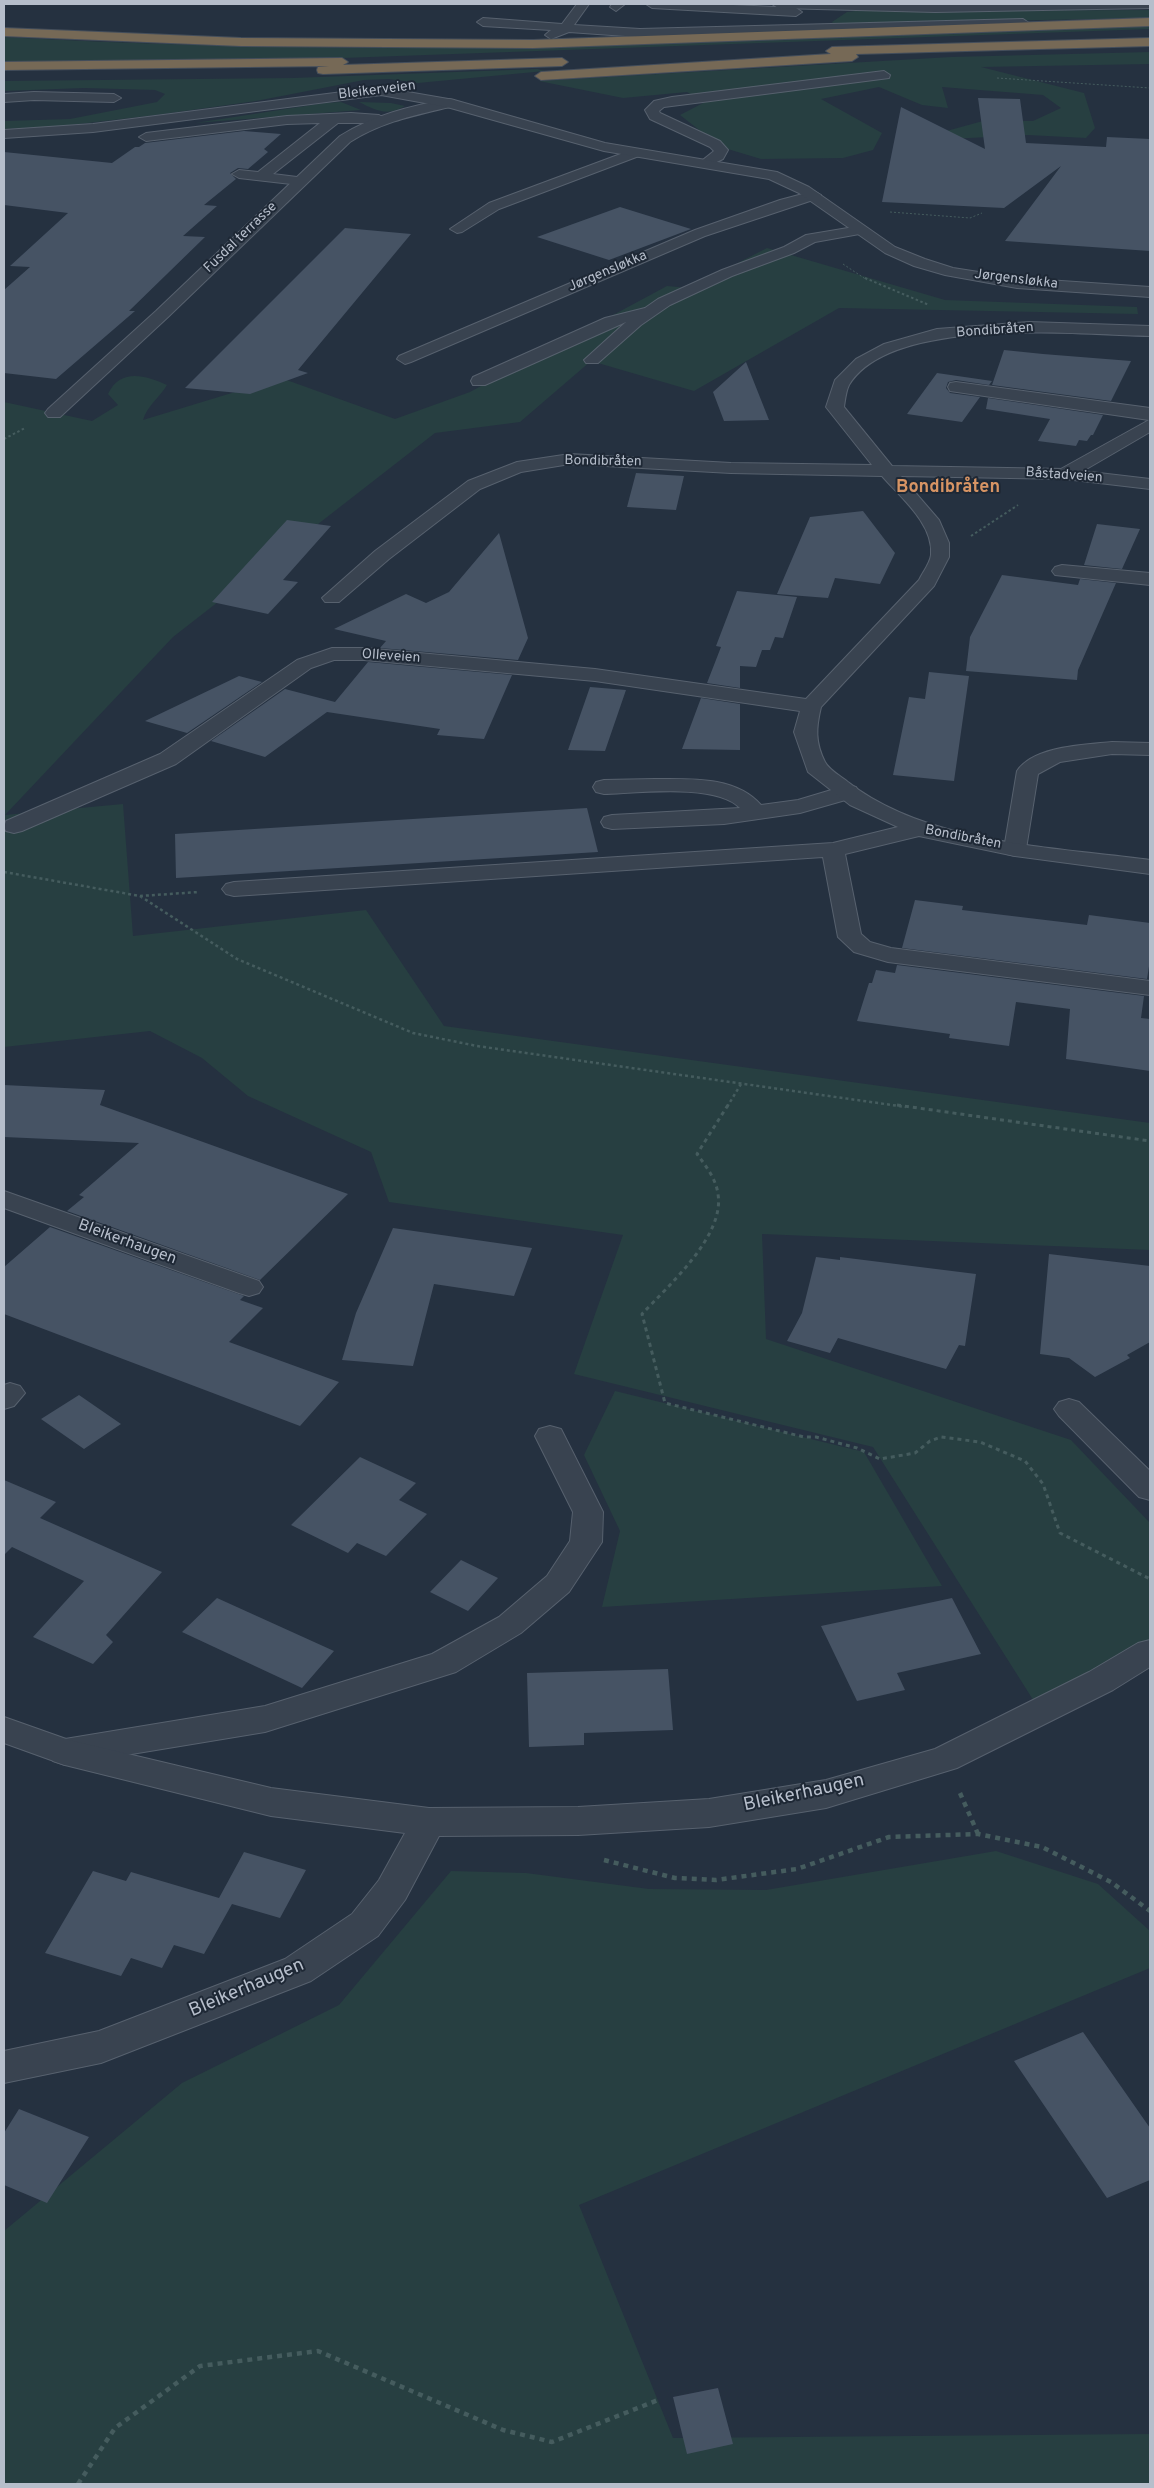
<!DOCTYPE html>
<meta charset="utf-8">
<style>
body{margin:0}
#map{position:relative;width:1154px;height:2488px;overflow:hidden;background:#253140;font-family:Overpass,sans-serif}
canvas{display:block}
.frame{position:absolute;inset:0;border:5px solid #b6becb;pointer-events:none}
</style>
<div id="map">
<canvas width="1154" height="2488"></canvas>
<div class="frame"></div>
</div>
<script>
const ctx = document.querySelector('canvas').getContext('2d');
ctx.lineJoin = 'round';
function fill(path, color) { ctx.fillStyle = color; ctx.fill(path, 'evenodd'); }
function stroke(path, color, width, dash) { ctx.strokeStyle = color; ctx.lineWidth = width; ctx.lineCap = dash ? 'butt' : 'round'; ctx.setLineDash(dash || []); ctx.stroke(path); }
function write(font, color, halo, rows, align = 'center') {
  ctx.font = font + ' Overpass,sans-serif'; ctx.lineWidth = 4; ctx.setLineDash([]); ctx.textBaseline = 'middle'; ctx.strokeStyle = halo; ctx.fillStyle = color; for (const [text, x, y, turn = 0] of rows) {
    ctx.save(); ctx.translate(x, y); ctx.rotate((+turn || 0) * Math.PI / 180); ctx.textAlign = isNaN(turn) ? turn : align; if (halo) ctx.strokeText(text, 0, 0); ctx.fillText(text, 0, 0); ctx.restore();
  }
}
const green = new Path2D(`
 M1150,10V18L833,24L832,22L847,12L855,11Z
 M1150,24V29L287,60L4,62V37C200,48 396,50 592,45C778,40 964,28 1150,24Z
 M1150,52V64L981,67L1084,93L1095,128L1086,138L1028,135L910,141L983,121H1033L1061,108L1043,95L942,87L948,108L922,105L879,87L821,99L882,133L873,150L843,158L761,159L721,147L680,115L705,102L687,92L623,98L539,81L951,57Z
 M537,69L545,71L418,83L389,79L364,80L256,101L156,115L62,126L4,129L5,121L70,119L157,102L165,94L155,90L84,88L4,91V81L293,78Z
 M341,102L361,110L195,123L325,103Z
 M359,102L391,103L405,106C388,117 375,110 359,102Z
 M767,248L945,300L1137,307L1138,314L839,308L694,391L591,361L520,422L435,433L173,637L5,815L123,804L133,936L366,910L444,1026L1150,1123V1250L762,1234L766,1339L1071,1440L1150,1523V1644L1037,1706L873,1447L574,1374L623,1235L389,1202L371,1152L248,1096L202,1058L150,1031L4,1047V402L92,421L118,405L108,394C120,368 145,375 167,385C160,397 147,406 143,420L281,378L395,419L470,392L667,286L689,288Z
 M615,1391L864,1452L942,1586L602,1607L620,1531L584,1455Z
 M996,1851L1098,1884L1150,1931V1968L579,2205L673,2438L1150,2434V2484H4V2231L182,2083L339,2005L451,1871L526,1873L649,1889L766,1890Z`);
const building = new Path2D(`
 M978,98L1020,99L1026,143L1106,147L1107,137L1150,139V251L1005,241L1061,166L1004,208L882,202L901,107L985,149Z
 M244,131L281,134L264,149L268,152L248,169L238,168L230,173L236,179L204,205L217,206L183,236L205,237L129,311H135L56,379L4,373V290L30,267L10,266L68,213L4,205V152L112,163L135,147H139L145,143Z
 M620,207L691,229L609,260L537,237Z
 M345,228L411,234L298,370L308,373L250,394L185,388Z
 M1004,350L1043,354L1131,361L1111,401L992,385Z
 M746,362L769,420L724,421L713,392Z
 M937,373L992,381L989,385L956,380L948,382L946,388L950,393L980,397L962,422L907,414Z
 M988,398L1103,415L1093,435H1091L1087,441L1079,440L1076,446L1038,441L1050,419L986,409Z
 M636,473L684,476L676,510L627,507Z
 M863,511L895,553L880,584L835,578L828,598L777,594L810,517Z
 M287,520L331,526L283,580L298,582L268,614L212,602Z
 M1097,524L1140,529L1122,569L1084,565Z
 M499,533L528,638L518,660L380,648L386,641L334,629L406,594L426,603L449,592Z
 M1002,575L1078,585L1080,579L1116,583L1078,670L1077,680L966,671L970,637Z
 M737,591L797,597L783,638L775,637L770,650H762L756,667L740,666V688L707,683L721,647L716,646Z
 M368,662L512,675L484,739L437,735L440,729L327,712L265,757L211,741L285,689L335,702Z
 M929,672L969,676L954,781L893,775L909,697L925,699Z
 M239,676L262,682L187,733L145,721Z
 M590,687L626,690L605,751L568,750Z
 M701,698L740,704V750L682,749Z
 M587,808L598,852L176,878L175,834Z
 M915,900L963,906L962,910L1087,925L1089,915L1150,923V960L1147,979L902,948Z
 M897,965L1144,996L1141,1018L1150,1019V1071L1066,1059L1070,1009L1016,1002L1009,1046L949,1038L950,1034L857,1021L869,983H872L876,970L895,973Z
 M4,1085L105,1090L100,1105L348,1194L260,1280L67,1211L84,1197L79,1195L139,1143L4,1137Z
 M50,1227L244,1296L240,1300L263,1308L229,1342L339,1382L300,1426L4,1314V1267Z
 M393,1228L532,1248L514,1296L434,1284L413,1366L342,1360L356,1313Z
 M1049,1254L1150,1266V1342L1127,1355L1130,1358L1095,1377L1069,1358L1040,1354Z
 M816,1257L840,1260V1257L976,1274L965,1346L959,1345L946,1369L838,1338L830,1353L787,1341L802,1313Z
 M79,1395L121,1424L84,1449L41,1419Z
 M360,1457L416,1483L399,1500L427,1514L386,1556L357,1543L348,1553L291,1525Z
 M4,1480L56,1502L40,1518L162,1572L106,1635L113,1642L93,1664L33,1637L84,1581L12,1547L4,1555Z
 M461,1560L498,1578L468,1611L430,1592Z
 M217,1598L334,1651L302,1688L182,1632Z
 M952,1598L981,1654L897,1673L905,1690L857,1701L821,1626Z
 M668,1669L673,1730L584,1733V1745L529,1747L527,1673Z
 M244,1852L306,1870L280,1918L232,1904L204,1954L174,1945L162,1968L131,1958L121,1976L45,1953L93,1871L126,1881L131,1872L219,1898Z
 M1083,2032L1150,2128V2180L1107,2198L1014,2061Z
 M19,2109L89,2137L47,2203L4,2185V2133Z
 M718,2388L733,2444L687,2454L673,2397Z`);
const pathFar4 = new Path2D(`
 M997,78L1150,88
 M890,212L970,218L982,213
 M843,264L867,280`);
const pathFar3 = new Path2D(`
 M865,278L929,305
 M4,439L25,428
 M971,536L1018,505`);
const pathFar2 = new Path2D(`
 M4,872L140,896L199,892
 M140,896L237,959L413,1033L477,1046L906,1107
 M727,1107L741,1084`);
const pathFar1 = new Path2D(`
 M728,1105L697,1154C706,1166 716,1179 718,1194C725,1236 668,1286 642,1314L665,1403L804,1437H816L857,1448L880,1459L915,1453L930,1441L941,1437L980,1442L1025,1461L1043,1484L1060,1533L1150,1579
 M897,1105L1150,1141`);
const path = new Path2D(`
 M960,1793L978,1834
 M604,1860L675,1878L716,1880L797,1869L889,1837L978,1834L1042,1847L1111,1882L1150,1911
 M78,2484L115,2428L200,2366L318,2351L503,2430L552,2442L658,2400`);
const service = new Path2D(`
 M577,4H589L574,25L640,29L1023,19L1029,23L1023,27L640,37L569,32L551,39L545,35L551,30L483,26L477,22L483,18L562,24Z
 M612,4H625L616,11L610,7Z
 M646,4H712L796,8L802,12L796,16L652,8Z
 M34,92L114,94L121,98L114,102L34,100L4,102V94Z
 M351,113L379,115L386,119L379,123H338L273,174L305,178L307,181L300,185L239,178L232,174L239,170L258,172L320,123L287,124L146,141L139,137L146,133L287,116Z
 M634,149L641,153L639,156L499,209L462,232L457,233L450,229L489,203Z
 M814,191L821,195L819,198L705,236L411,362L405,364L397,359L399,356L695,230L780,200Z
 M860,226L867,230L865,233L815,242L794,253L732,276L670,305L641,325L598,363H586L584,360L626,322L485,385H473L471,381L473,377L605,318L645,308L658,299L722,270L784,247L806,235Z
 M956,382L1150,408V432L1071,478H1059L1056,474L1059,470L1149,420L950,391L948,387L950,383Z
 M1112,742L1150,743V755L1112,754L1060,762L1038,774L1026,849L1023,854L1015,856L1007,854L1004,849L1017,771C1034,746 1084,745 1112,742Z
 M655,779C691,779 736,776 761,805L798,800L848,785L856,787L859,792L856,797L800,813L724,824L612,829L604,827L601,822L604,817L612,815L740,808C716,783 637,793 604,794L596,792L593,787L596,782L604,780Z
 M10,1383L20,1386L25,1393L14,1406L4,1409V1385Z
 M1069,1399L1079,1402L1150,1471V1500L1139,1497L1059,1416L1054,1409L1059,1402Z
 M550,1426L561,1429L603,1512L602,1542L569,1592L521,1633L456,1672L265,1732L65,1765L53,1761L48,1752L53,1743L65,1739L265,1706L432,1654L499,1617L547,1576L570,1541L573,1512L535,1436L539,1429Z`);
const minor = new Path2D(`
 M772,4H1150V8L935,12L778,8Z
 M884,71L890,75L889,78L664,107L659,111L660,113L720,141L728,150L723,159L706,167L699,163L714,151L710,147L650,119L645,110L654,101L672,97Z
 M449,99L454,100L456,103L454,106C417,115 383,121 350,142L168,317L60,417H48L45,413L48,409L156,311L340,136C374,115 410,106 449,99Z
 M1029,322L1150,326V336C1079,335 892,315 849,385C846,391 845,400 844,407L892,466L1065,469L1150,479V489L1065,479L901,476L939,520L949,543V557L934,586L821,707C816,728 815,742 825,762C829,770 842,777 848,782C927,844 1054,847 1150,860V874L1015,856L919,836L845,854L861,934L870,942L891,948L1150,981V995L888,962L854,952L838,937L823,857L234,896L226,894L222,889L226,884L234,882L833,843L898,827L850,805L808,772L794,732L800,711L595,681L364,660H334L311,668L176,764L22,831L14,833L6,831L4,827L6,821L160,754L297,660L332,648H364L595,669L806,699L919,580C923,572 930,563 931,555C934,524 900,497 882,476L731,473L570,464L521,472L480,489L389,559L339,602H325L322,598L375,551L468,481L517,462L570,454L731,463L872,465L826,407L835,380L856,359L884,344L937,329Z
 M1062,565L1150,573V585L1055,575L1052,571L1055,567Z
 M4,1191L259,1281L263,1287L259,1293L249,1296L239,1293L4,1208Z
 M1150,1640V1667L1113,1690L957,1768L826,1808L709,1827L578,1835L439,1836L405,1900L378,1936L311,1981L101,2063L4,2083V2051L99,2031L285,1959L352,1914L379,1880L405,1833L271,1816L65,1765L4,1743V1717L69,1740L271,1788L429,1808L578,1807L709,1799L826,1780L935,1749L1089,1672L1138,1643Z`);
const tertiary = new Path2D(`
 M397,85L402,86V91L454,100L605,143L777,172L809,187L895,247L925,259L953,268L1017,278L1150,287V297L1017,288L945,275L914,266L885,253L799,193L769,179L604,151L447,107L381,95L93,132L4,138V130L93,124Z`);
const motorway = new Path2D(`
 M1150,18V26L533,48L241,46L4,36V28L241,38L533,40Z
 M1150,38V46L856,54L858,57L852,61L541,80L535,76L541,72L831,54L826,51L832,47Z
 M342,58L348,62L343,65L562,58L568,62L562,66L323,74L318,73L317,70L318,67L329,66L4,70V62Z`);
const farStreetnames = [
 ["Bleikerveien",377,91,-7],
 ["Fusdal terrasse",241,238,-44],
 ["Jørgensløkka",608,272,-23],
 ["Jørgensløkka",1016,280,7],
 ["Bondibråten",995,331,-4],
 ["Bondibråten",603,462,1],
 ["Båstadveien",1064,476,4],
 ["Olleveien",391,657,4],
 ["Bondibråten",963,838,11]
];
const streetNames = [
 ["Bleikerhaugen",127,1243,20]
];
const farDistrictnames = [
 ["Bondibråten",948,488]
];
const nearStreetnames = [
 ["Bleikerhaugen",804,1794,-12],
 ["Bleikerhaugen",247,1989,-23]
];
fill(green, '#273f41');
fill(building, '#465364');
stroke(service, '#57616e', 2);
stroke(minor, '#57616e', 2);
stroke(tertiary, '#57616e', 2);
stroke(motorway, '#444e5b', 2);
stroke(pathFar4, '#455c5e', 1, [2, 2]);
stroke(pathFar3, '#455c5e', 2, [2.5, 2.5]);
stroke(pathFar2, '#455c5e', 2.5, [3, 3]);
stroke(pathFar1, '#455c5e', 3, [4, 4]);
stroke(path, '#455c5e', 4.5, [5, 5]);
fill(service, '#394350');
fill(minor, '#394350');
fill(tertiary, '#394350');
fill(motorway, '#766956');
write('14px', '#b6becb', '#1e2835', farStreetnames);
write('16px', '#b6becb', '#1e2835', streetNames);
write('bold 18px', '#d79464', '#1e2835', farDistrictnames);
write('19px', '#b6becb', '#1e2835', nearStreetnames);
</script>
